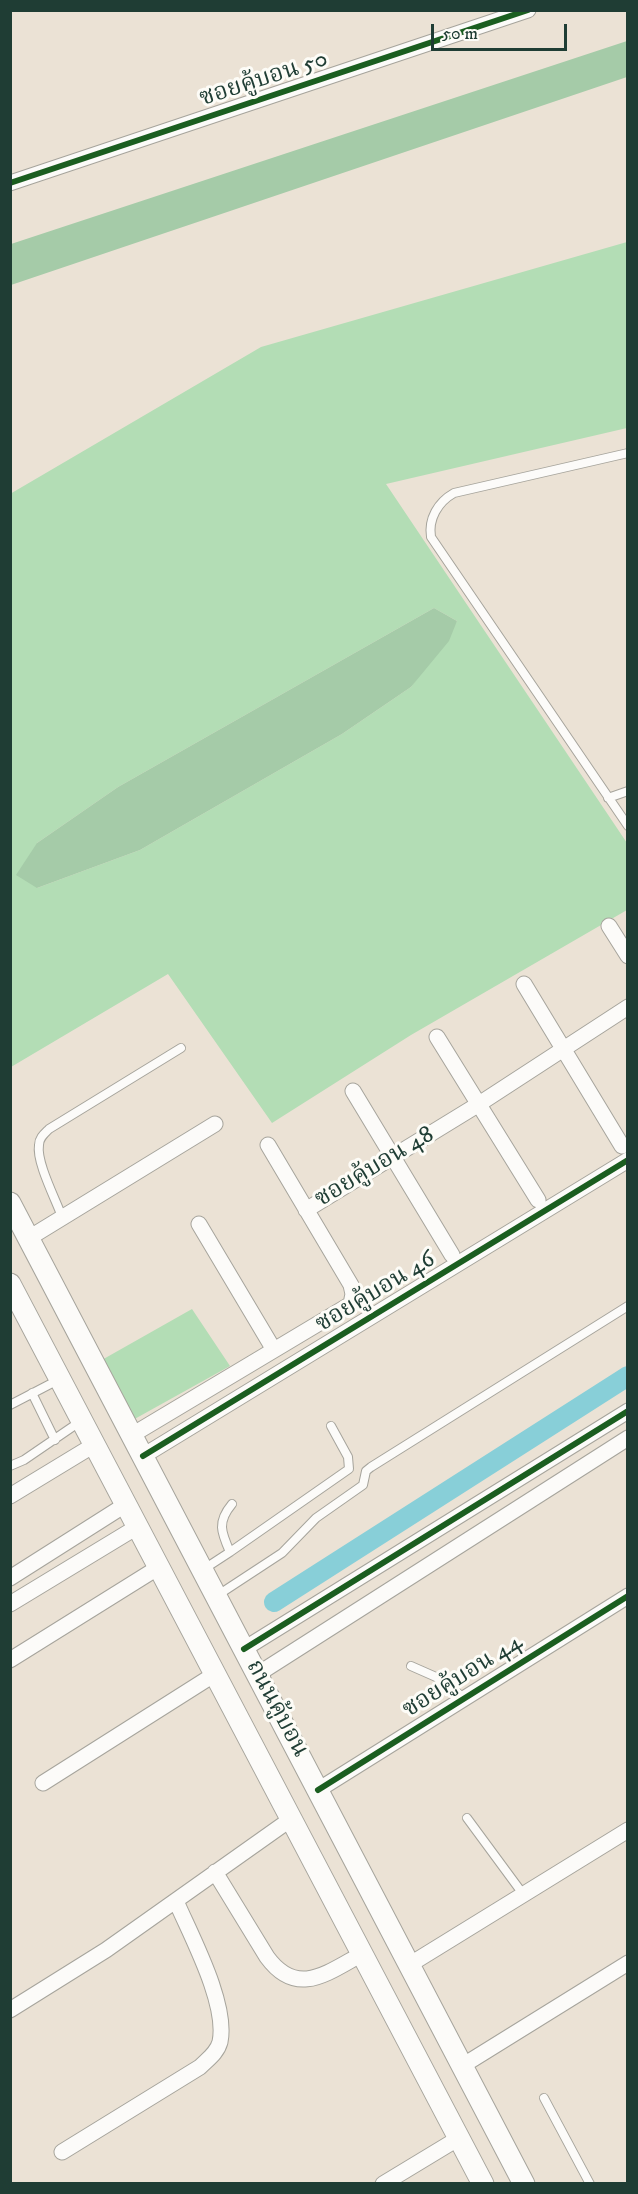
<!DOCTYPE html>
<meta charset="utf-8">
<style>
body{margin:0}
#map{position:relative;width:638px;height:2194px;overflow:hidden;background:#ebe2d5;font-family:"IM FELL DW Pica",serif}
canvas{display:block}
.frame{position:absolute;inset:0;border:12px solid #1f3d34;pointer-events:none}
.scale{position:absolute;left:431px;top:24px;width:136px;height:27px;box-sizing:border-box;border:3px solid #1f3d34;border-top:0;padding-left:8px;font-size:18px;line-height:21px;white-space:nowrap;color:#1f3d34;-webkit-text-stroke:4px #fdfcf7;paint-order:stroke}
</style>
<div id="map">
<canvas width="638" height="2194"></canvas>
<div class="frame"></div>
<div class="scale">50 m</div>
</div>
<script>
const ctx = document.querySelector('canvas').getContext('2d');
ctx.lineJoin = 'round';
function fill(path, color) { ctx.fillStyle = color; ctx.fill(path, 'evenodd'); }
function stroke(path, color, width, dash) { ctx.strokeStyle = color; ctx.lineWidth = width; ctx.lineCap = dash ? 'butt' : 'round'; ctx.setLineDash(dash || []); ctx.stroke(path); }
function write(font, color, halo, rows, align = 'center') {
  ctx.font = font + ' "IM FELL DW Pica","Noto Serif Thai",serif'; ctx.lineWidth = 6; ctx.setLineDash([]); ctx.textBaseline = 'middle'; ctx.strokeStyle = halo; ctx.fillStyle = color; for (const [text, x, y, turn = 0] of rows) {
    ctx.save(); ctx.translate(x, y); ctx.rotate((+turn || 0) * Math.PI / 180); ctx.textAlign = isNaN(turn) ? turn : align; if (halo) ctx.strokeText(text, 0, 0); ctx.fillText(text, 0, 0); ctx.restore();
  }
}
const green = new Path2D(`
 M627,242V428L386,484L627,843V910L411,1035L272,1123L168,974L11,1067L10,494L261,347ZM434,608L457,621L411,687L342,734L140,850L37,888V843L118,787Z
 M192,1309L230,1366L131,1421L100,1361Z`);
const forest = new Path2D(`
 M627,41V77L11,285V244Z
 M434,608L457,621L449,641L411,687L342,734L140,850L37,888L16,875L37,843L118,787Z`);
const canal = new Path2D(`
 M274,1602L628,1376`);
const lane = new Path2D(`
 M628,453L454,493C438,502 428,519 431,537L628,826
 M608,798L628,791
 M62,1217C56,1200 36,1162 39,1145C39,1138 44,1134 49,1129L181,1048
 M32,1393L55,1440
 M10,1405L60,1379
 M10,1466L24,1460L81,1421
 M230,1552L349,1469L348,1457L331,1426
 M204,1569L230,1552C221,1532 217,1522 232,1504
 M218,1595L282,1553L316,1518L363,1485L366,1471L371,1467L628,1306
 M411,1666L436,1677L463,1697
 M467,1818L523,1894
 M544,2098L590,2184`);
const street = new Path2D(`
 M10,183L528,10
 M609,926L628,956
 M524,984L622,1146
 M437,1037L538,1200
 M353,1091L452,1255
 M306,1210L479,1104L628,1007
 M199,1224L274,1350
 M29,1238L215,1124
 M132,1435L351,1304L353,1294L351,1285L268,1145
 M143,1456L628,1160
 M10,1496L94,1445
 M10,1578L125,1505
 M10,1604L137,1527
 M244,1649L628,1411
 M10,1660L159,1567
 M258,1674L628,1438
 M43,1783L215,1674
 M318,1790L628,1596
 M215,1872L267,1957C297,1998 327,1973 362,1954
 M409,1965L628,1830
 M10,2010L106,1950L291,1819
 M462,2066L628,1963
 M62,2152L200,2067C208,2059 217,2053 220,2042C228,2004 191,1936 176,1901
 M383,2184L459,2138`);
const secondary = new Path2D(`
 M10,1203L524,2184
 M10,1284L483,2184`);
const cycleway = new Path2D(`
 M10,183L528,10
 M143,1456L628,1160
 M244,1649L628,1411
 M318,1790L628,1596`);
const streetNames = [
 ["ซอยคู้บอน 50",264,80,-18],
 ["ซอยคู้บอน 48",375,1168,-31],
 ["ซอยคู้บอน 46",376,1293,-31],
 ["ซอยคู้บอน 44",463,1677,-32],
 ["ถนนคู้บอน",276,1709,62]
];
fill(green, '#b3ddb5');
fill(forest, '#a5cba8');
stroke(canal, '#88cfd8', 20);
stroke(lane, '#a6a49c', 10);
stroke(street, '#a6a49c', 17);
stroke(secondary, '#a6a49c', 23);
stroke(lane, '#fcfbf9', 8);
stroke(street, '#fcfbf9', 15);
stroke(secondary, '#fcfbf9', 21);
stroke(cycleway, '#1b5e20', 6);
write('24px', '#1f3d34', '#fdfcf7', streetNames);
</script>
